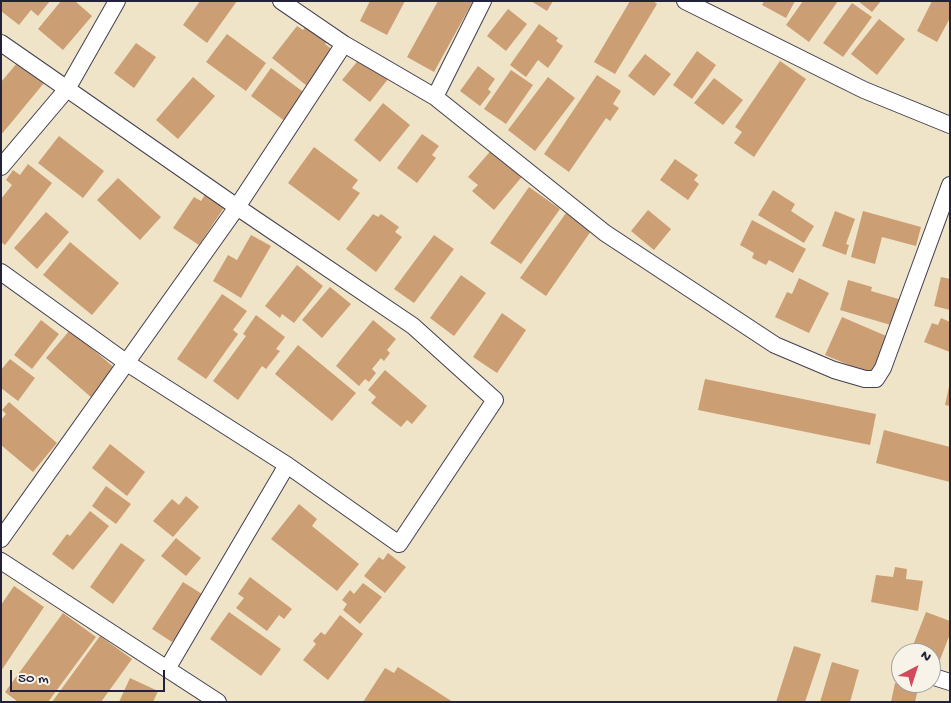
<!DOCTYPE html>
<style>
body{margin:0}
#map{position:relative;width:951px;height:703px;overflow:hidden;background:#efe4c7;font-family:"Gochi Hand",sans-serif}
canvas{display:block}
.frame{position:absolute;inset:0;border:2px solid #22223b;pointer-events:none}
.north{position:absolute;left:891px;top:643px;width:50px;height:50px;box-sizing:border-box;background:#f7f3e8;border:1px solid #a29fa3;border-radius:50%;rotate:40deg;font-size:14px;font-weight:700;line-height:20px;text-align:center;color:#22223b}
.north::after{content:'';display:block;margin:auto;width:18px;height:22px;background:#d1495b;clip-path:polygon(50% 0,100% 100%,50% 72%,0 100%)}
.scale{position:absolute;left:10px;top:670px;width:155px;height:22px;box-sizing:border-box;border:2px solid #22223b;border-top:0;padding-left:6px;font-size:15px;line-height:18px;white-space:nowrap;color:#22223b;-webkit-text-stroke:4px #f7f3e8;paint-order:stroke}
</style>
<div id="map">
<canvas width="951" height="703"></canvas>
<div class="frame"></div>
<div class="north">N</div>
<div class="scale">50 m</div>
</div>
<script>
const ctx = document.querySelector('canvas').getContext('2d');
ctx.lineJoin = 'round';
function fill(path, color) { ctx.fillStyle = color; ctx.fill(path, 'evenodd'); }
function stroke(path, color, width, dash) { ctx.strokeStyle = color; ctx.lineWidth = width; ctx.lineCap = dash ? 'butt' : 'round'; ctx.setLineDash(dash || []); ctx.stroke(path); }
const building = new Path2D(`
 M1,1H50L38,16L31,10L19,25L1,11Z
 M61,1H75L92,16L63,50L38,29Z
 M200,1H237L207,43L183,25Z
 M370,1H405L387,35L360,21Z
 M438,1H473L434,72L407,57Z
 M531,1H553L547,11Z
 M630,1H653L657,4L615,74L594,62Z
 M764,1H795L786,18L762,5Z
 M803,1H838L809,42L786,25Z
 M858,1H881L872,12Z
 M932,1H950V18L937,42L917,31Z
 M852,3L872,17L843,57L823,43Z
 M508,9L527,24L506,51L487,36Z
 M879,19L905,39L877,75L851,54Z
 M310,21L330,38L325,44L334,51L307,86L272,58L297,26L303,30Z
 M539,24L558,38L556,41L563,46L548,68L538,60L526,77L510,65Z
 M227,34L266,63L246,91L206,62Z
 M136,43L156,57L134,88L114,73Z
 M697,51L716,65L692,99L673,85Z
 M645,54L671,74L654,96L628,76Z
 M361,57L388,79L370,102L342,80Z
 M780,61L806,79L754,157L734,143L742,132L735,127Z
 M18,62L44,83L1,135V82Z
 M478,66L495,79L488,89L491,92L480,106L460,91Z
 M271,68L306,94L286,122L251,96Z
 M511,70L533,85L506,124L484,109Z
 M597,75L621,91L613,104L619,108L610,121L606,118L569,172L544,154Z
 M193,77L215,96L178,139L156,120Z
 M548,77L575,98L535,151L508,130Z
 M714,78L743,100L723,125L694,103Z
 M383,103L410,125L380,162L354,140Z
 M422,134L439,146L432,155L436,158L417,183L397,168Z
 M59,136L104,171L83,198L38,163Z
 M314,147L358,180L352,188L360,193L339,221L288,183Z
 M494,147L525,173L494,210L472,191L478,185L468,177Z
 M675,159L698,175L694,180L699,184L688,200L660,180Z
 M28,164L52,183L5,245L1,242V199L12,185L6,180L13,170L20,175Z
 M118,178L161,217L140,240L97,200Z
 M529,187L560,209L521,264L490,243Z
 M773,190L795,204L791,211L814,226L804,243L758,215Z
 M206,193L225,206L199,245L173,228L194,197L201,201Z
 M648,210L671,229L654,250L631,231Z
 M835,211L855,219L846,244L849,245L846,255L822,246Z
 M863,211L921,227L916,246L882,237L875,264L851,257Z
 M46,212L69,232L37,269L14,248Z
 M566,213L591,231L546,296L520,278Z
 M373,214L378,217L381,214L399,227L395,232L402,237L376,272L346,249Z
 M752,220L806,249L793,273L769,260L766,265L752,258L754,253L740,245Z
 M251,235L271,246L241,298L213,281L228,255L237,260Z
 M434,235L454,249L414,303L394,289Z
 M70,242L119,283L92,315L43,275Z
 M297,265L323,286L294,323L282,314L280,318L265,306Z
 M461,275L486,293L454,336L430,318Z
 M941,277L950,279V310L934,306Z
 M799,278L829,293L809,333L775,317L787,292L792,294Z
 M848,280L872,287L871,291L902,300L894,326L840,310Z
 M330,287L351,304L322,338L302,320Z
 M222,294L247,311L233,330L238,334L206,379L177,359Z
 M502,313L526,330L497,373L473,357Z
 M256,315L285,337L276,349L280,351L266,369L262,366L238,400L213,381L246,336L243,334Z
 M842,317L891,338L875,376L825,355Z
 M941,318L950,322V352L924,342L932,323L938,325Z
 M41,320L59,334L32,369L14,355Z
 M373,320L396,339L387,350L390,353L384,361L381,358L372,369L376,373L369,382L365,379L359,386L336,366Z
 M70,330L116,369L92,398L46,358Z
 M298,345L356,393L332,421L275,374Z
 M10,359L35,378L18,401L1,388V370Z
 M385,370L427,406L412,424L407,420L401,427L371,403L376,397L368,390Z
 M705,379L876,414L870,445L698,410Z
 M949,387H950V406L945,405Z
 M9,402L57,443L33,472L1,445V420L6,414L2,410Z
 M884,430L950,447V482L876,463Z
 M110,444L145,472L127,496L92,468Z
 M106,486L131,504L116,524L92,506Z
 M186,496L199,507L173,537L153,521L172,499L179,505Z
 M299,504L317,519L312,526L359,564L337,591L271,539Z
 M90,511L109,526L73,570L52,554L67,534L70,536Z
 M176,538L201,558L186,576L161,556Z
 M121,543L145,560L113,604L90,587Z
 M388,553L406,567L385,593L364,576L379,557L383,560Z
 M895,567L907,569L906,579L923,581L918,611L871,602L876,575L893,577Z
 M250,577L292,609L284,619L279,615L267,631L236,608L244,598L238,594Z
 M183,582L210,599L183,641L176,637L172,642L152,629Z
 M363,583L382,597L360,624L343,610L347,604L342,600L350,590L354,594Z
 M14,586L44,607L1,671V605Z
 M229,612L281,649L261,676L210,639Z
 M926,612L950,621V634L936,670L931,668V653H910Z
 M63,613L96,637L48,702H18L5,692Z
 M340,615L363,634L328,680L303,660L316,644L313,641L321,632L325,635Z
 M100,636L132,659L101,702H52Z
 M794,646L821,654L805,702H776Z
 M832,662L859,670L850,702H820Z
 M398,667L453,702H363L385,668L394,673Z
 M130,678L158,691L153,702H119Z
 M895,683L918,689L915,702H891Z`);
const minor = new Path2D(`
 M281,1L344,44L435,97L605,233L775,345L834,370L865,379H876L883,368L950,185
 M685,1L864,90L950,125
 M1,43L237,207L413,326L495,400L399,544L287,465L127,363L1,272
 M435,97L483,1
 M1,167L67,89L117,1
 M1,539L237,207L344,44
 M1,561L218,702
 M167,669L287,465
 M931,676L950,682`);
fill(building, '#cc9e73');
stroke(minor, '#413f50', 18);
stroke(minor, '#fff', 16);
</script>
